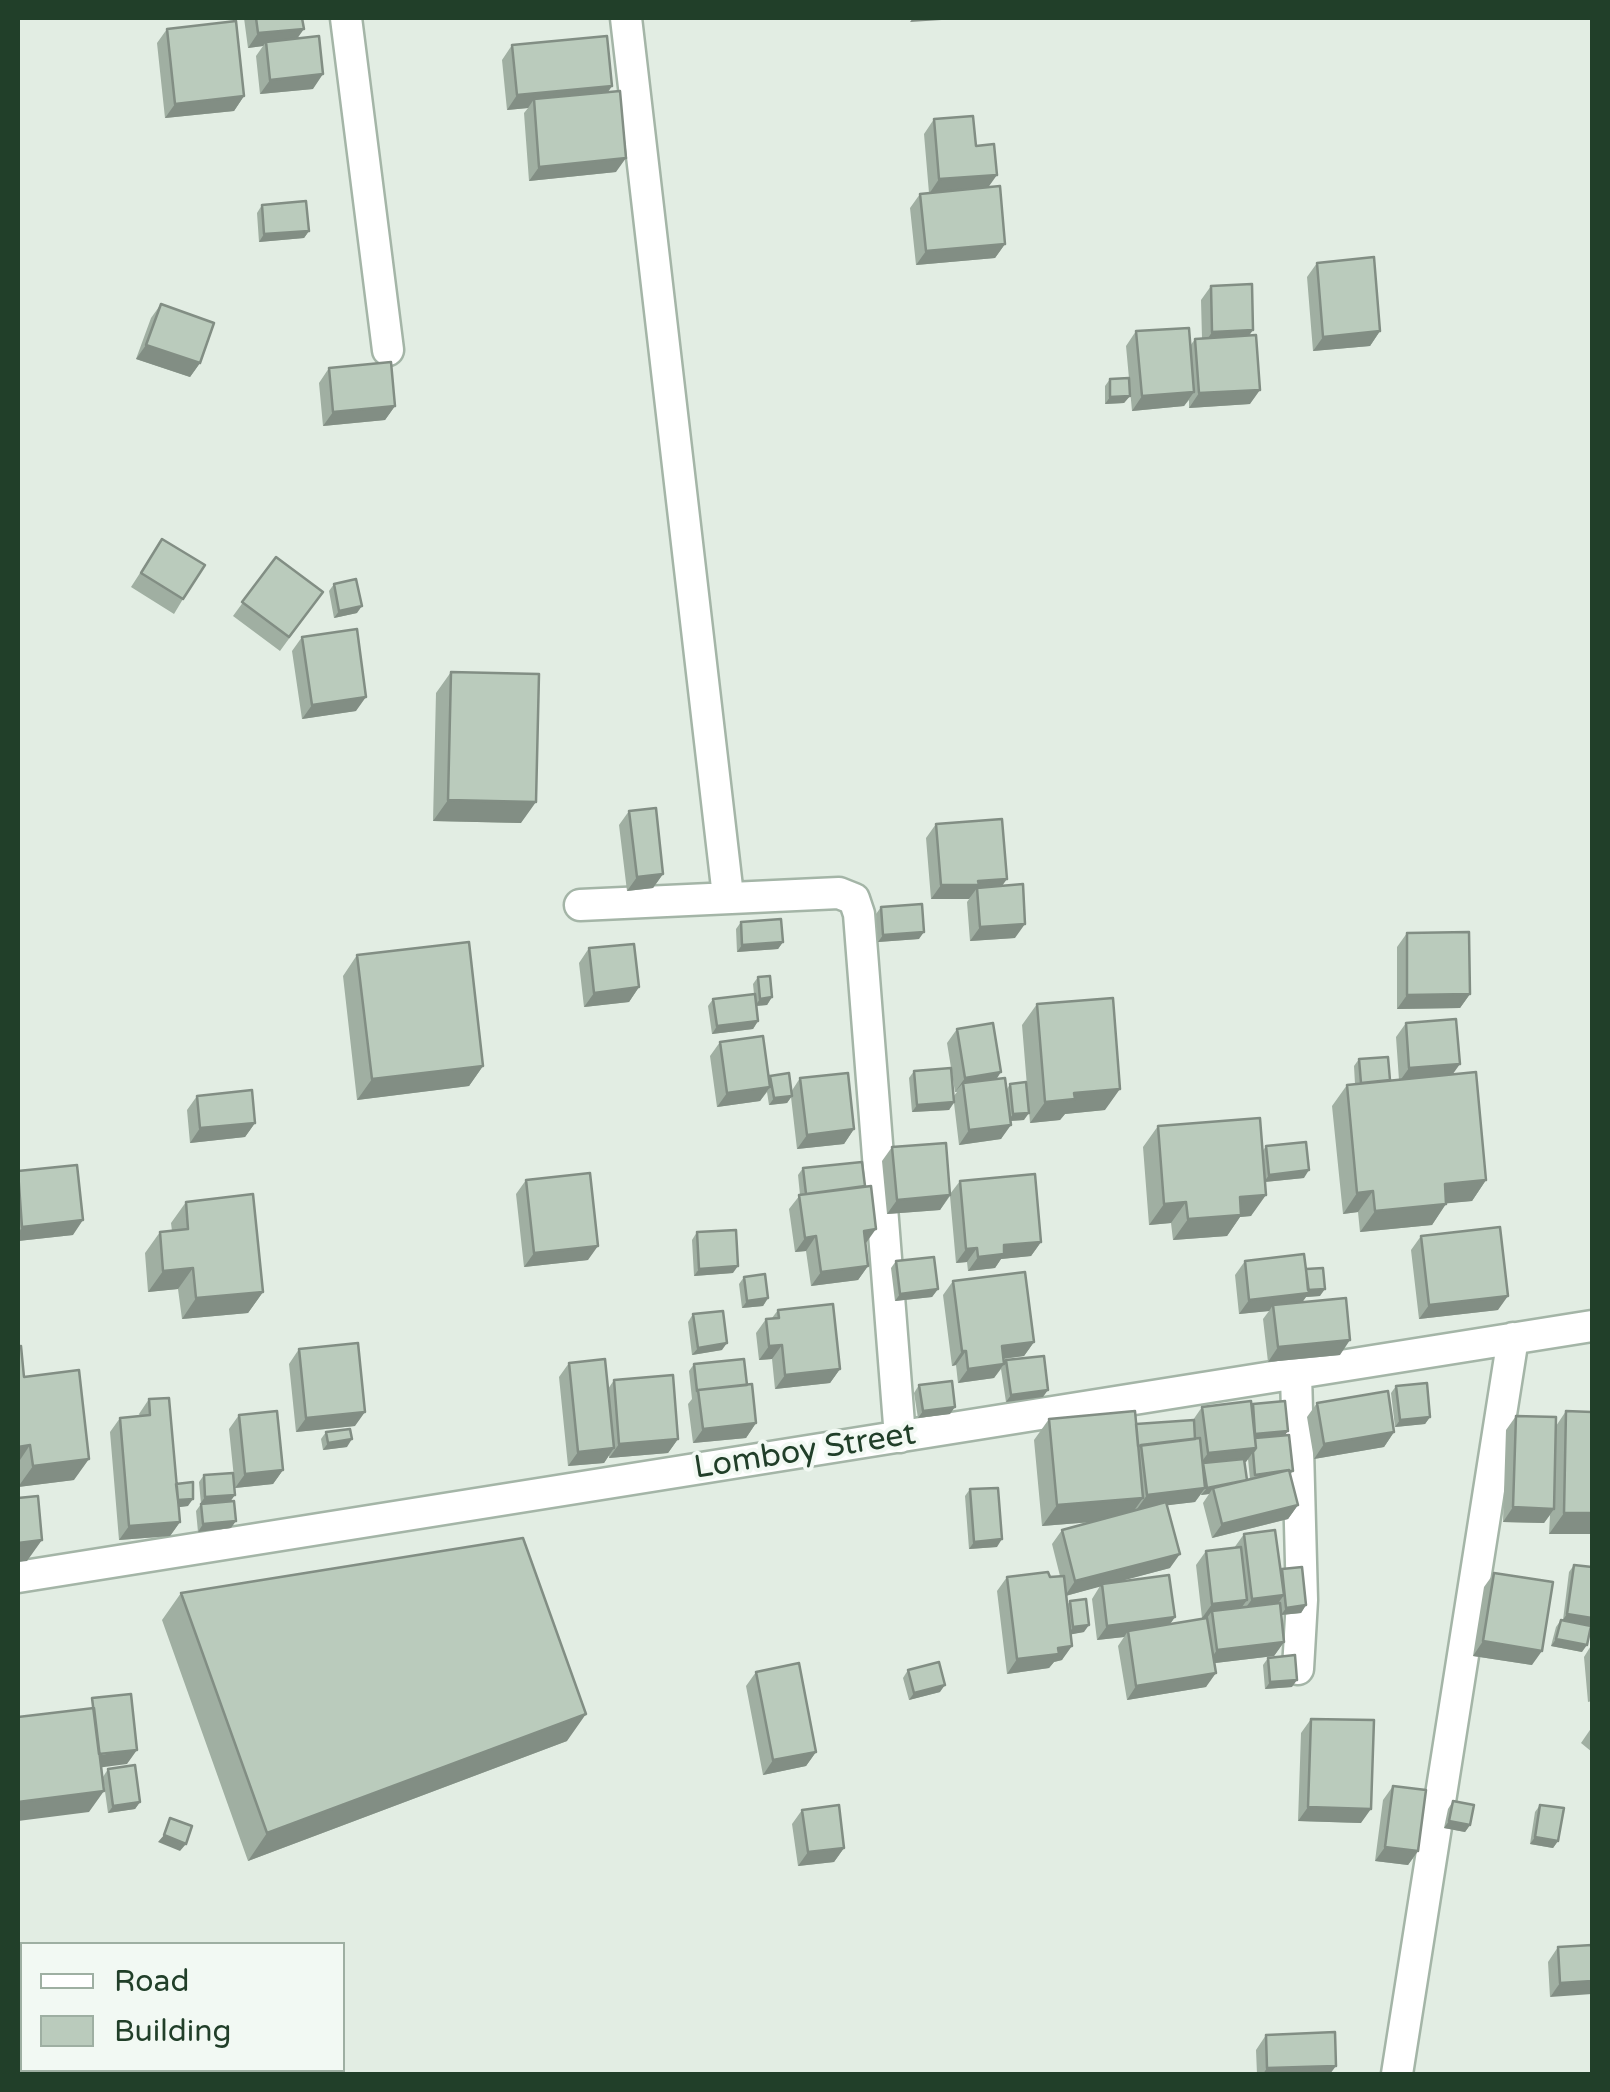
<!DOCTYPE html>
<style>
body{margin:0}
#map{position:relative;width:1610px;height:2092px;overflow:hidden;background:#e2ede3;font-family:"Varela Round",sans-serif}
canvas{display:block}
.frame{position:absolute;inset:0;border:20px solid #213f29;pointer-events:none}
.legend{position:absolute;left:20px;top:1942px;width:325px;height:130px;box-sizing:border-box;background:#f2f9f3;border:2px solid #9eafa2;margin:0;padding:12px 18px;list-style:none;font-size:30px;color:#213f29}
.legend li{display:flex;align-items:center;gap:20px;height:50px}
.legend b{width:50px;border:2px solid #9eafa2}
</style>
<div id="map">
<canvas width="1610" height="2092"></canvas>
<div class="frame"></div>
<ul class="legend">
<li><b style="height:12px;background:#fff"></b>Road</li>
<li><b style="height:28px;background:#bacbbc"></b>Building</li>
</ul>
</div>
<script>
const ctx = document.querySelector('canvas').getContext('2d');
ctx.lineJoin = 'round';
function stroke(path, color, width, dash) { ctx.strokeStyle = color; ctx.lineWidth = width; ctx.lineCap = dash ? 'butt' : 'round'; ctx.setLineDash(dash || []); ctx.stroke(path); }
function fill(path, color) { ctx.fillStyle = color; ctx.fill(path, 'evenodd'); }
function write(font, color, halo, rows, align = 'center') {
  ctx.font = font + ' "Varela Round",sans-serif'; ctx.lineWidth = 8; ctx.setLineDash([]); ctx.textBaseline = 'middle'; ctx.strokeStyle = halo; ctx.fillStyle = color; for (const [text, x, y, turn = 0] of rows) {
    ctx.save(); ctx.translate(x, y); ctx.rotate((+turn || 0) * Math.PI / 180); ctx.textAlign = isNaN(turn) ? turn : align; if (halo) ctx.strokeText(text, 0, 0); ctx.fillText(text, 0, 0); ctx.restore();
  }
}
const minor = new Path2D(`
 M346,18L388,350
 M626,18L728,896
 M580,905L839,893L854,899L859,914L900,1437
 M1296,1374L1302,1600L1298,1669
 M18,1577L1592,1326
 M1397,2074L1513,1338`);
const wall = new Path2D(`
 M244,18H302L296,39L313,89L260,94L256,56L263,46L248,48Z
 M167,29L244,96L234,111L165,118L157,43Z
 M512,45L612,86L608,92L616,172L529,181L524,113L528,108L507,110L502,60Z
 M934,119L976,146L1005,244L995,258L916,265L910,208L920,194L929,193L924,134Z
 M262,205L309,231L304,238L259,242L257,213Z
 M1317,263L1380,331L1370,346L1313,351L1307,277Z
 M1211,286L1253,330L1249,335L1250,404L1189,408V400L1184,406L1132,411L1126,346L1136,331L1190,346L1195,339L1202,338L1201,300Z
 M161,304L200,363L190,377L136,359L151,318Z
 M329,368L395,406L385,420L323,426L319,383Z
 M1110,379L1130,396L1124,403L1105,404V386Z
 M162,539L183,599L174,614L131,587Z
 M276,557L323,592L280,651L233,616Z
 M334,584L357,613L334,618L329,591Z
 M302,637L356,711L302,719L292,651Z
 M451,672L521,823L433,821L436,693Z
 M629,811L663,874L653,888L627,891L619,825Z
 M936,824L1002,886L1015,938L970,941L967,902L972,895L969,899H931L926,838Z
 M881,907L919,939L878,942L876,914Z
 M741,922L783,942L778,949L737,952L736,929Z
 M1407,933L1470,994L1460,1008L1397,1009V947Z
 M589,948L639,987L629,1002L584,1007L579,963Z
 M357,955L483,1066L469,1086L357,1100L343,976Z
 M758,977L772,997L767,1005L756,1006L758,1021L753,1029L712,1034L708,1006L713,999L754,994L753,984Z
 M1037,1004L1105,1110L1065,1114L1060,1120L1030,1123L1022,1025Z
 M1406,1023L1453,1074L1486,1180L1472,1201L1446,1203L1432,1225L1360,1232L1358,1212L1343,1214L1332,1106L1347,1085L1355,1084L1354,1066L1359,1059L1390,1080H1399L1396,1037Z
 M957,1029L997,1079L1007,1089L1010,1084L1024,1120L1011,1121L1001,1139L959,1145L954,1103L949,1110L912,1112L909,1078L914,1071L953,1097L957,1092H955L947,1043Z
 M720,1042L769,1078L770,1076L791,1092L800,1078L854,1129L844,1144L797,1149L791,1097L787,1103L769,1105L767,1092L760,1101L717,1107L710,1056Z
 M197,1096L255,1123L245,1137L190,1143L187,1110Z
 M1158,1126L1262,1152L1266,1146L1304,1178L1265,1182L1251,1216L1240,1217L1227,1236L1173,1240L1171,1223L1149,1225L1143,1147Z
 M892,1147L950,1194L960,1181L1041,1242L1031,1256L1001,1259L995,1268L968,1271L967,1262L956,1263L950,1196L940,1210L887,1214L882,1161Z
 M803,1168L866,1243H865L868,1266L858,1280L811,1286L806,1251L795,1252L789,1209L800,1195L798,1175Z
 M18,1171L73,1235L18,1241Z
 M526,1180L588,1260L524,1267L516,1194Z
 M186,1202L263,1292L248,1313L182,1319L178,1289L148,1292L145,1253L160,1232L172,1231L171,1223Z
 M697,1232L733,1273L694,1276L692,1240Z
 M1421,1236L1498,1310L1419,1319L1411,1250Z
 M896,1261L938,1289L932,1297L895,1301L891,1268Z
 M1245,1261L1306,1269L1320,1296L1306,1297L1302,1302L1340,1355L1268,1362L1263,1319L1269,1311L1239,1314L1235,1275Z
 M744,1277L768,1298L763,1306L742,1308L739,1284Z
 M953,1281L1034,1342L1024,1356L1004,1359V1362L1006,1360L1043,1397L1006,1402L1001,1369L994,1378L958,1383L956,1365L952,1366L943,1295Z
 M778,1310L840,1369L830,1383L775,1389L772,1359L759,1360L756,1333L766,1319L772,1318Z
 M693,1314L722,1350L692,1355L688,1322Z
 M18,1347L24,1377L74,1480L18,1487Z
 M299,1349L355,1426L296,1432L289,1364Z
 M569,1363L608,1389L614,1380L678,1439L668,1453L609,1458V1455L604,1463L568,1466L559,1377Z
 M694,1364L747,1385L756,1423L746,1438L693,1443L688,1404L692,1399L689,1371Z
 M919,1385L950,1414L918,1418L914,1393Z
 M1396,1386L1430,1417L1425,1424L1395,1427L1391,1393Z
 M149,1399L176,1484L188,1506L178,1507L180,1522L170,1536L119,1540L110,1432L120,1418L140,1416L139,1414Z
 M1317,1403L1394,1432L1384,1447L1314,1459L1307,1417Z
 M1252,1405L1284,1436L1293,1471L1290,1475L1298,1505L1288,1519L1212,1538L1203,1503L1209,1494L1201,1495V1494L1195,1502L1167,1505L1170,1568L1116,1582L1175,1617L1170,1624L1207,1618H1202L1196,1565L1206,1551L1234,1548L1244,1534L1281,1570L1306,1605L1301,1613L1281,1615L1284,1642L1274,1656L1215,1663L1206,1687L1127,1700L1118,1646L1124,1637L1097,1640L1092,1599L1100,1586L1066,1596L1067,1605L1070,1601L1084,1632L1071,1634L1062,1660L1054,1662L1049,1668L1007,1674L997,1591L1007,1577L1060,1576L1052,1544L1062,1530L1092,1522L1042,1526L1034,1440L1049,1419L1136,1424L1193,1420L1202,1407ZM1248,1459L1250,1479L1247,1480L1245,1462Z
 M1566,1411L1592,1412V1534H1549L1550,1515L1544,1523L1503,1522L1506,1430L1516,1416L1556,1426Z
 M239,1415L283,1470L273,1484L235,1488L229,1429Z
 M326,1432L347,1447L323,1450L321,1439Z
 M204,1475L230,1501L231,1528L198,1532L196,1511L201,1504L199,1482Z
 M970,1489L997,1547L969,1549L965,1496Z
 M1574,1565L1580,1624L1582,1652L1551,1646L1556,1627L1561,1620H1563L1569,1572Z
 M1494,1573L1532,1665L1473,1656L1484,1587Z
 M181,1593L567,1741L248,1861L162,1620Z
 M1592,1644V1701L1588,1702L1584,1657Z
 M1268,1658L1292,1687L1265,1689L1263,1665Z
 M908,1670L940,1692L909,1700L903,1678Z
 M756,1672L816,1752L806,1766L763,1775L746,1686Z
 M1311,1719L1361,1823L1298,1821L1301,1733Z
 M1592,1727V1752L1581,1743Z
 M108,1769L140,1802L135,1809L108,1813L103,1777Z
 M1393,1786L1418,1851L1408,1865L1375,1861L1383,1800Z
 M1453,1801L1470,1825L1465,1832L1444,1828L1448,1809Z
 M1540,1805L1558,1841L1553,1848L1530,1844L1535,1812Z
 M802,1810L844,1848L834,1862L798,1866L792,1824Z
 M1592,1945L1550,1997L1548,1962L1558,1947Z
 M1266,2035L1330,2074H1257L1256,2050Z`);
const shadedWall = new Path2D(`
 M913,18H973L910,22Z
 M304,29L294,43L266,42L263,46L248,48L258,33Z
 M323,74L313,89L260,94L270,80Z
 M612,86L602,100L534,99L528,108L507,110L517,95Z
 M244,96L234,111L165,118L175,104Z
 M626,158L616,172L529,181L539,167Z
 M997,175L987,189L929,194L939,179Z
 M309,231L304,238L259,242L264,234Z
 M1005,244L995,258L916,265L926,251Z
 M1253,330L1243,344L1203,346L1212,332Z
 M1380,331L1370,346L1313,351L1323,337Z
 M146,345L200,363L190,377L136,359Z
 M1260,390L1250,404L1189,408L1199,393Z
 M1194,392L1184,406L1132,411L1142,396Z
 M1130,396L1124,403L1105,404L1110,397Z
 M395,406L385,420L323,426L333,412Z
 M362,606L357,613L334,618L339,611Z
 M366,697L356,711L302,719L312,705Z
 M448,800L536,802L521,823L433,821Z
 M663,874L653,888L627,891L637,877Z
 M1007,879L997,893L977,888L969,899H931L941,885Z
 M1025,924L1015,938L970,941L980,927Z
 M924,932L919,939L878,942L883,935Z
 M783,942L778,949L737,952L742,945Z
 M639,987L629,1002L584,1007L594,993Z
 M1470,994L1460,1008L1397,1009L1407,995Z
 M772,997L767,1005L755,1006L760,999Z
 M758,1021L753,1029L712,1034L717,1026Z
 M1460,1064L1450,1078L1399,1082L1409,1068Z
 M483,1066L469,1086L357,1100L372,1079Z
 M1001,1072L992,1086L963,1083L955,1092L965,1078Z
 M770,1087L760,1101L717,1107L727,1093Z
 M1120,1089L1105,1110L1065,1114L1060,1120L1030,1123L1045,1102L1074,1093Z
 M792,1096L787,1103L769,1105L774,1098Z
 M954,1102L949,1110L912,1112L917,1105Z
 M1029,1113L1024,1120L1008,1121L1013,1114Z
 M255,1123L245,1137L190,1143L200,1128Z
 M1011,1125L1001,1139L959,1145L969,1130Z
 M854,1129L844,1144L797,1149L807,1135Z
 M1309,1170L1304,1178L1264,1182L1269,1175Z
 M1486,1180L1472,1201L1430,1205L1445,1184Z
 M1373,1191L1358,1212L1343,1214L1357,1193Z
 M950,1195L940,1210L887,1214L897,1200Z
 M1266,1195L1251,1216L1240,1217L1227,1236L1173,1240L1188,1219L1240,1197Z
 M1186,1202L1171,1223L1149,1225L1164,1204Z
 M1446,1204L1432,1225L1360,1232L1375,1211Z
 M83,1220L73,1235L18,1241V1234L22,1227Z
 M876,1229L866,1243L854,1245L864,1231Z
 M816,1236L806,1251L795,1252L805,1238Z
 M1041,1242L1031,1256L1001,1259L995,1268L968,1271L978,1257L1004,1245Z
 M598,1246L588,1260L524,1267L534,1253Z
 M977,1248L967,1262L956,1263L966,1249Z
 M738,1266L733,1273L694,1276L699,1269Z
 M868,1266L858,1280L811,1286L821,1272Z
 M193,1268L178,1289L148,1292L163,1271Z
 M938,1289L932,1297L895,1301L900,1294Z
 M1325,1289L1320,1296L1306,1297L1299,1307L1273,1305L1269,1311L1239,1314L1249,1300L1307,1290Z
 M263,1292L248,1313L182,1319L196,1298Z
 M1508,1296L1498,1310L1419,1319L1429,1305Z
 M768,1298L763,1306L742,1308L747,1301Z
 M1350,1340L1340,1355L1268,1362L1278,1347Z
 M1034,1342L1024,1356L992,1360L1002,1346Z
 M727,1343L722,1350L692,1355L698,1348Z
 M782,1345L772,1359L759,1360L769,1346Z
 M962,1351H966L956,1365L952,1366Z
 M1004,1364L994,1378L958,1383L968,1369Z
 M840,1369L830,1383L775,1389L785,1375Z
 M1048,1390L1043,1397L1006,1402L1011,1395Z
 M955,1407L950,1414L918,1418L923,1411Z
 M365,1412L355,1426L296,1432L306,1418Z
 M1430,1417L1425,1424L1395,1427L1400,1420Z
 M756,1423L746,1438L693,1443L703,1429Z
 M1288,1431L1283,1438L1252,1439L1255,1434Z
 M1394,1432L1384,1447L1314,1459L1324,1444Z
 M352,1439L347,1447L323,1450L328,1443Z
 M678,1439L668,1453L609,1458L619,1444Z
 M30,1445L18,1463V1447Z
 M614,1448L604,1463L568,1466L578,1452Z
 M1256,1448L1246,1462L1198,1467L1208,1453Z
 M89,1459L74,1480L18,1487L33,1466Z
 M283,1470L273,1484L235,1488L245,1474Z
 M1247,1483L1213,1488L1209,1494L1201,1495L1207,1488Z
 M1205,1488L1195,1502L1137,1509L1147,1495Z
 M235,1495L230,1502L200,1504L205,1497Z
 M1143,1498L1128,1519L1042,1526L1057,1505Z
 M193,1499L188,1506L172,1508L177,1500Z
 M1298,1505L1288,1519L1212,1538L1222,1524Z
 M1513,1507L1554,1509L1544,1523L1503,1522Z
 M1564,1513H1592V1534H1549Z
 M236,1521L231,1528L198,1532L203,1524Z
 M180,1522L170,1536L119,1540L129,1526Z
 M1002,1539L997,1547L969,1549L974,1542Z
 M42,1540L27,1561L18,1562V1543Z
 M1180,1554L1170,1568L1065,1596L1075,1581Z
 M1284,1595L1274,1609L1242,1613L1252,1599Z
 M1247,1600L1237,1614L1212,1611L1207,1618H1202L1212,1604Z
 M1306,1605L1301,1613L1281,1615L1286,1608Z
 M1567,1614L1592,1618V1626L1562,1621Z
 M1175,1617L1165,1631H1128L1124,1637L1097,1640L1107,1626Z
 M1089,1625L1084,1632L1068,1635L1073,1627Z
 M1556,1639L1587,1645L1582,1652L1551,1646Z
 M1483,1641L1542,1651L1532,1665L1473,1656Z
 M1284,1642L1274,1656L1207,1664L1217,1650Z
 M1072,1646L1062,1660L1054,1662L1049,1668L1007,1674L1017,1659L1058,1648Z
 M1216,1673L1206,1687L1127,1700L1136,1686Z
 M1297,1680L1292,1687L1265,1689L1270,1682Z
 M945,1685L940,1692L909,1700L914,1693Z
 M586,1714L567,1741L248,1861L267,1833Z
 M137,1750L127,1764L89,1769L99,1755Z
 M816,1752L806,1766L763,1775L773,1760Z
 M104,1791L89,1812L18,1821V1802Z
 M140,1802L135,1809L108,1813L113,1806Z
 M1308,1807L1371,1809L1361,1823L1298,1821Z
 M1449,1821L1470,1825L1465,1832L1444,1828Z
 M164,1835L186,1844L180,1851L158,1842Z
 M1535,1837L1558,1841L1553,1848L1530,1844Z
 M1385,1847L1418,1851L1408,1865L1375,1861Z
 M844,1848L834,1862L798,1866L808,1852Z
 M1592,1981V1994L1550,1997L1560,1983Z
 M1336,2066L1330,2074H1263L1267,2068Z`);
const building = new Path2D(`
 M256,18H302L304,29L258,33Z
 M236,21L244,96L175,104L167,29Z
 M319,36L323,74L270,80L266,42Z
 M607,36L612,86L517,95L512,45Z
 M620,91L626,158L539,167L534,99Z
 M973,116L976,146L994,144L997,175L939,179L934,119Z
 M1000,186L1005,244L926,251L920,194Z
 M306,201L309,231L264,234L262,205Z
 M1374,257L1380,331L1323,337L1317,263Z
 M1252,284L1253,330L1212,332L1211,286Z
 M161,304L214,323L200,363L146,345Z
 M1189,328L1194,392L1142,396L1136,331Z
 M1256,335L1260,390L1199,393L1195,339Z
 M391,362L395,406L333,412L329,368Z
 M1129,378L1130,396L1110,397V379Z
 M162,539L205,565L183,599L141,573Z
 M276,557L323,592L289,637L242,602Z
 M356,579L362,606L339,611L334,584Z
 M357,629L366,697L312,705L302,637Z
 M451,672L539,674L536,802L448,800Z
 M656,808L663,874L637,877L629,811Z
 M1002,819L1007,879L978,881L979,885H941L936,824Z
 M1023,884L1025,924L980,927L977,888Z
 M922,904L924,932L883,935L881,907Z
 M781,919L783,942L742,945L741,922Z
 M1469,932L1470,994L1407,995V933Z
 M469,942L483,1066L372,1079L357,955Z
 M634,944L639,987L594,993L589,948Z
 M770,976L772,997L760,999L758,977Z
 M755,994L758,1021L717,1026L713,999Z
 M1113,998L1120,1089L1074,1093L1075,1099L1045,1102L1037,1004Z
 M1456,1019L1460,1064L1409,1068L1406,1023Z
 M993,1023L1001,1072L965,1078L957,1029Z
 M763,1036L770,1087L727,1093L720,1042Z
 M1388,1057L1390,1080L1361,1083L1359,1059Z
 M951,1068L954,1102L917,1105L914,1071Z
 M1476,1072L1486,1180L1445,1184L1446,1204L1375,1211L1373,1191L1357,1193L1347,1085Z
 M789,1073L792,1096L774,1098L770,1076Z
 M848,1073L854,1129L807,1135L800,1078Z
 M1005,1078L1011,1125L969,1130L963,1083Z
 M1026,1082L1029,1113L1013,1114L1010,1084Z
 M252,1090L255,1123L200,1128L197,1096Z
 M1260,1118L1266,1195L1240,1197L1241,1215L1188,1219L1186,1202L1164,1204L1158,1126Z
 M1306,1142L1309,1170L1269,1175L1266,1146Z
 M946,1143L950,1195L897,1200L892,1147Z
 M862,1162L865,1186L806,1194L803,1168Z
 M77,1165L83,1220L22,1227L18,1171Z
 M590,1173L598,1246L534,1253L526,1180Z
 M1035,1174L1041,1242L1004,1245V1254L978,1257L977,1248L966,1249L960,1181Z
 M871,1186L876,1229L864,1231L868,1266L821,1272L816,1236L805,1238L799,1195Z
 M253,1194L263,1292L196,1298L193,1268L163,1271L160,1232L188,1229L186,1202Z
 M1500,1227L1508,1296L1429,1305L1421,1236Z
 M736,1230L738,1266L699,1269L697,1232Z
 M1304,1254L1309,1293L1249,1300L1245,1261Z
 M934,1257L938,1289L900,1294L896,1261Z
 M1323,1268L1325,1289L1308,1290L1306,1269Z
 M1025,1272L1034,1342L1002,1346L1004,1364L968,1369L966,1351H962L953,1281Z
 M765,1274L768,1298L747,1301L744,1277Z
 M1346,1298L1350,1340L1278,1347L1273,1305Z
 M833,1304L840,1369L785,1375L782,1345L769,1346L766,1319L779,1318L778,1310Z
 M723,1311L727,1343L698,1348L693,1314Z
 M358,1343L365,1412L306,1418L299,1349Z
 M21,1346L24,1377L79,1370L89,1459L33,1466L30,1445L18,1447V1347Z
 M1044,1356L1048,1390L1011,1395L1006,1360Z
 M605,1359L614,1448L578,1452L569,1363Z
 M744,1359L747,1385L698,1390L697,1391L694,1364Z
 M673,1375L678,1439L619,1444L614,1380Z
 M952,1381L955,1407L923,1411L919,1385Z
 M1427,1383L1430,1417L1400,1420L1396,1386Z
 M752,1384L756,1423L703,1429L698,1390Z
 M1388,1391L1394,1432L1324,1444L1317,1403Z
 M169,1398L180,1522L129,1526L120,1418L150,1415L149,1399Z
 M1251,1401L1256,1448L1208,1453L1202,1407Z
 M1285,1401L1288,1431L1255,1434L1253,1404Z
 M277,1411L283,1470L245,1474L239,1415Z
 M1135,1411L1143,1498L1057,1505L1049,1419Z
 M1566,1411L1592,1412V1513H1564Z
 M1516,1416L1556,1417L1554,1509L1513,1507Z
 M1194,1420L1195,1439L1138,1446L1136,1424Z
 M350,1429L352,1439L328,1443L326,1432Z
 M1289,1435L1293,1471H1289V1470L1255,1475L1253,1452L1256,1448L1255,1438Z
 M1200,1438L1205,1488L1147,1495L1141,1445Z
 M1244,1459L1247,1480L1207,1488L1203,1463Z
 M1289,1470L1298,1505L1222,1524L1213,1488Z
 M233,1473L235,1495L205,1497L204,1475Z
 M193,1482V1499L178,1500L176,1484Z
 M998,1488L1002,1539L974,1542L970,1489Z
 M38,1496L42,1540L18,1543V1498Z
 M234,1501L236,1521L203,1524L201,1504Z
 M1166,1502L1180,1554L1075,1581L1062,1530Z
 M1275,1530L1284,1595L1252,1599L1244,1534Z
 M523,1538L586,1714L267,1833L181,1593Z
 M1241,1547L1247,1600L1212,1604L1206,1551Z
 M1574,1565L1592,1567V1618L1567,1614Z
 M1302,1567L1306,1605L1286,1608L1282,1569Z
 M1048,1572L1050,1577L1064,1576L1072,1646L1058,1648L1059,1654L1017,1659L1007,1577Z
 M1494,1573L1553,1582L1542,1651L1483,1641Z
 M1169,1575L1175,1617L1107,1626L1102,1584Z
 M1086,1599L1089,1625L1073,1627L1070,1601Z
 M1280,1603L1284,1642L1217,1650L1212,1611Z
 M1207,1618L1216,1673L1136,1686L1128,1631Z
 M1561,1620L1591,1626L1587,1645L1556,1639Z
 M1295,1655L1297,1680L1270,1682L1268,1658Z
 M939,1662L945,1685L914,1693L908,1670Z
 M799,1663L816,1752L773,1760L756,1672Z
 M131,1694L137,1750L99,1754L92,1698Z
 M94,1708L104,1791L18,1802V1717Z
 M1311,1719L1374,1720L1371,1809L1308,1807Z
 M135,1765L140,1802L113,1806L108,1769Z
 M1393,1786L1426,1790L1418,1851L1385,1847Z
 M1453,1801L1474,1805L1470,1825L1449,1821Z
 M839,1805L844,1848L808,1852L802,1810Z
 M1540,1805L1564,1808L1558,1841L1535,1837Z
 M170,1818L192,1826L186,1844L164,1835Z
 M1592,1945V1981L1560,1983L1558,1947Z
 M1335,2032L1336,2066L1267,2068L1266,2035Z`);
const streetNames = [
 ["Lomboy Street",805,1452,-9]
];
stroke(minor, '#a4b5a7', 35);
stroke(minor, '#fff', 30);
fill(wall, '#a0afa2');
fill(shadedWall, '#828e84');
fill(building, '#bacbbc');
stroke(building, '#828e84', 2.5);
write('32px', '#213f29', '#f2f9f3', streetNames);
</script>
